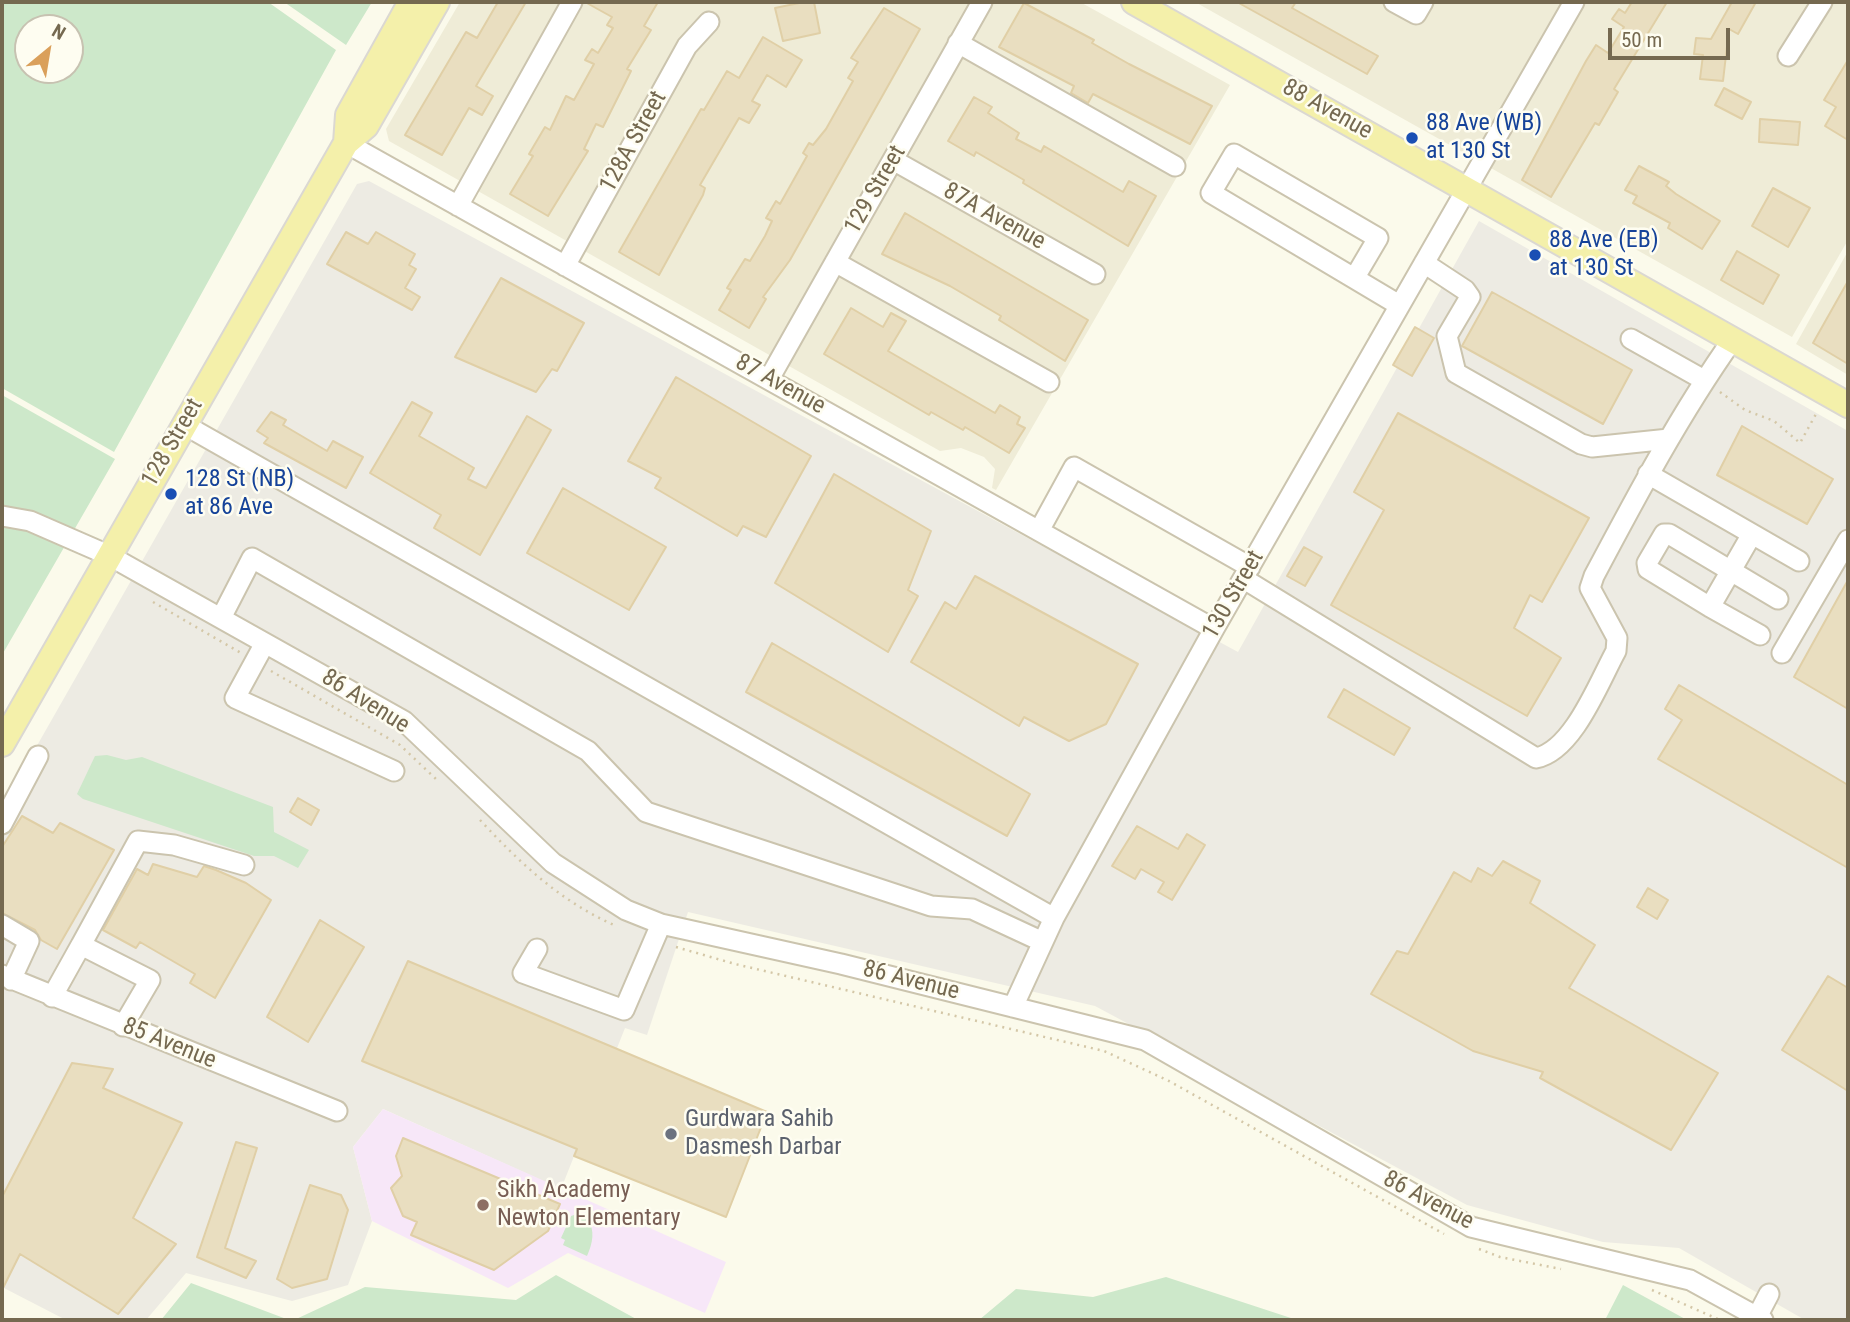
<!DOCTYPE html>
<style>
body{margin:0}
#map{position:relative;width:1850px;height:1322px;overflow:hidden;background:#fbfaeb;font-family:"Roboto Condensed",sans-serif}
canvas{display:block}
.frame{position:absolute;inset:0;border:4px solid #756950;pointer-events:none}
.north{position:absolute;left:14px;top:14px;width:70px;height:70px;box-sizing:border-box;background:#fefdf1;border:2px solid #c7c2b1;border-radius:50%;rotate:30deg;font-size:19px;font-weight:700;line-height:28px;text-align:center;color:#756950}
.north::after{content:'';display:block;margin:auto;width:24px;height:32px;background:#daa05b;clip-path:polygon(50% 0,100% 100%,50% 72%,0 100%)}
.scale{position:absolute;left:1608px;top:28px;width:122px;height:32px;box-sizing:border-box;border:4px solid #756950;border-top:0;padding-left:9px;font-size:21px;line-height:24px;white-space:nowrap;color:#756950;-webkit-text-stroke:5px #fefdf1;paint-order:stroke}
</style>
<div id="map">
<canvas width="1850" height="1322"></canvas>
<div class="frame"></div>
<div class="north">N</div>
<div class="scale">50 m</div>
</div>
<script>
const ctx = document.querySelector('canvas').getContext('2d');
ctx.lineJoin = 'round';
function fill(path, color) { ctx.fillStyle = color; ctx.fill(path, 'evenodd'); }
function stroke(path, color, width, dash) { ctx.strokeStyle = color; ctx.lineWidth = width; ctx.lineCap = dash ? 'butt' : 'round'; ctx.setLineDash(dash || []); ctx.stroke(path); }
function write(font, color, halo, rows, align = 'center') {
  ctx.font = font + ' "Roboto Condensed",sans-serif'; ctx.lineWidth = 5; ctx.setLineDash([]); ctx.textBaseline = 'middle'; ctx.strokeStyle = halo; ctx.fillStyle = color; for (const [text, x, y, turn = 0] of rows) {
    ctx.save(); ctx.translate(x, y); ctx.rotate((+turn || 0) * Math.PI / 180); ctx.textAlign = isNaN(turn) ? turn : align; if (halo) ctx.strokeText(text, 0, 0); ctx.fillText(text, 0, 0); ctx.restore();
  }
}
const residential = new Path2D(`
 M460,2H1080L1230,85L996,490L992,488L995,469L984,457L961,448L940,451L389,141L386,129Z
 M1195,2H1848V240L1792,337Z
 M1848,251V375L1796,344Z`);
const industrial = new Path2D(`
 M369,181L1238,652L1479,221L1848,431V1320H1805L1679,1248L1603,1242L1467,1205L1095,1006L688,912L647,1035L625,1028L561,1189L383,1109L353,1147L372,1221L348,1285L292,1301L186,1273L146,1320H66L2,1287V807L357,184Z`);
const education = new Path2D(`
 M383,1109L726,1262L705,1313L568,1253L508,1288L372,1221L353,1147Z`);
const green = new Path2D(`
 M2,2H268L336,50L114,452L2,388ZM70,28V70H28V28Z
 M284,2H372L346,45Z
 M2,395L115,459L2,655Z
 M107,755L126,760L142,757L273,807L274,832L309,850L298,868L274,856H254L83,799L77,794L95,756Z
 M577,1214L588,1218C595,1232 593,1242 587,1256L563,1245L565,1240L561,1238L571,1216Z
 M556,1275L638,1320H294L365,1287L516,1300Z
 M1166,1277L1297,1320H979L1016,1289L1093,1297Z
 M191,1283L289,1320H161Z
 M1623,1285L1687,1320H1605Z`);
const building = new Path2D(`
 M498,2H526L476,86L493,96L482,115L469,108L442,155L405,135L466,32L477,38Z
 M585,2H658L644,26L651,30L627,69L631,71L603,127L596,124L584,149L588,151L548,216L510,194L533,156L529,154L545,127L550,130L566,96L574,100L594,64L585,60L592,49L598,53L613,28L607,25L612,17Z
 M804,2H814L820,33L783,41L775,8Z
 M1237,2H1296L1292,8L1378,56L1367,74Z
 M1632,2H1667L1614,89L1618,92L1599,125L1595,123L1551,197L1522,180L1586,61L1596,45L1608,53L1624,27L1612,19L1619,9L1625,13Z
 M1732,2H1756L1738,34L1729,29L1723,81L1700,79L1703,55L1694,54L1696,38L1711,39Z
 M1024,3L1094,40L1092,43L1129,64L1212,106L1190,144L1093,94L1088,103L1071,93L1074,86L999,47Z
 M884,8L920,29L790,260L763,297L766,299L749,328L719,310L731,290L727,288L745,259L750,261L765,236L772,221L766,218L776,201L780,204L807,156L803,153L809,143L813,145L826,129L853,81L848,78L858,62L851,58Z
 M763,37L802,60L786,87L767,75L752,101L760,105L749,123L739,118L700,185L705,188L703,195L659,275L619,252L701,109L704,110L727,71L739,78Z
 M1848,60V140L1825,126L1836,107L1824,100Z
 M1724,88L1751,102L1742,119L1715,105Z
 M974,97L992,107L988,113L1019,133L1016,139L1041,152L1044,146L1123,192L1129,181L1156,196L1128,246L1023,183L1024,180L976,152L974,156L948,141Z
 M1760,119L1800,122L1798,145L1759,142Z
 M1639,166L1669,182L1666,186L1676,194L1720,221L1702,249L1668,228L1670,223L1633,203L1637,196L1625,190Z
 M1773,188L1810,208L1788,247L1752,226Z
 M905,213L1088,320L1065,361L999,320L1001,316L950,286L882,254Z
 M346,232L368,244L376,232L415,254L409,265L416,269L405,288L420,297L412,310L327,264Z
 M1737,251L1779,275L1763,304L1721,280Z
 M501,278L584,323L557,371L552,369L536,392L455,357Z
 M1848,281V364L1813,343Z
 M1492,292L1632,370L1603,424L1462,346Z
 M851,308L883,327L891,313L906,321L888,351L995,413L1000,405L1020,417L1017,424L1025,428L1009,453L965,427L963,430L931,412L929,415L824,354Z
 M1415,327L1434,338L1412,376L1393,365Z
 M676,377L811,456L766,537L743,526L737,536L655,488L661,478L628,461Z
 M412,402L432,413L419,436L474,468L468,479L486,488L527,416L551,430L480,555L434,528L441,515L370,473Z
 M271,412L286,420L283,425L327,451L333,441L363,457L346,488L264,443L268,438L257,431Z
 M1398,413L1589,518L1542,602L1530,595L1514,628L1561,658L1527,716L1331,605L1384,510L1354,492Z
 M1742,426L1833,479L1807,524L1717,475Z
 M834,474L931,531L908,590L918,596L888,652L775,583Z
 M563,488L666,547L629,610L527,553Z
 M1304,547L1322,557L1305,586L1287,576Z
 M975,576L1138,664L1106,724L1069,741L1024,717L1019,726L911,662L945,602L956,609Z
 M1848,580V709L1794,677Z
 M772,643L1030,794L1007,836L746,692Z
 M1679,685L1848,785V868L1658,759L1682,720L1665,709Z
 M1344,689L1410,728L1394,755L1328,717Z
 M298,798L319,810L311,825L290,812Z
 M22,816L53,833L60,823L114,850L57,949L41,940L35,930L2,913V847Z
 M1137,826L1178,849L1187,834L1205,845L1172,900L1158,892L1164,882L1141,869L1135,879L1112,866Z
 M1503,861L1540,881L1530,903L1595,945L1569,988L1718,1073L1671,1150L1540,1078L1543,1072L1473,1051L1371,994L1397,951L1408,954L1454,872L1471,882L1478,868L1492,876Z
 M153,864L197,877L204,866L216,870L246,883L271,900L215,998L190,983L195,974L140,942L136,948L103,930L137,869L148,875Z
 M1648,888L1668,900L1657,919L1637,907Z
 M320,920L364,947L308,1042L267,1017Z
 M408,961L767,1112L726,1217L574,1156L577,1149L362,1061Z
 M1828,976L1848,988V1091L1782,1050Z
 M72,1063L113,1069L103,1088L182,1123L133,1218L176,1244L118,1314L20,1254L2,1290V1197Z
 M403,1138L560,1204L548,1231L494,1270L411,1235L417,1222L403,1216L391,1188L402,1176L396,1156Z
 M236,1142L257,1148L225,1248L256,1261L246,1278L197,1257Z
 M310,1185L341,1195L348,1210L327,1279L292,1288L277,1279Z`);
const path = new Path2D(`
 M1720,392L1745,410L1774,421L1800,443L1816,414
 M153,602L241,653
 M271,671L400,745L437,780
 M480,820C520,863 560,901 614,925
 M676,947L735,964L1104,1051L1169,1081L1444,1234
 M1479,1249L1500,1257L1561,1269
 M1652,1290L1720,1320`);
const minor = new Path2D(`
 M1394,2L1416,14L1423,2
 M958,43L1175,166
 M1788,56L1822,2
 M346,143L1214,629
 M893,160L1095,274
 M458,206L572,2
 M835,262L1049,382
 M1424,263L1465,290L1470,297L1447,336L1456,373L1581,444L1592,447L1669,439
 M565,266L687,46L709,22
 M1355,277L1378,238L1234,154L1211,193L1399,305
 M1631,339L1704,380
 M769,379L982,2
 M183,424L1054,918
 M1648,474L1799,561
 M2,516L30,521L108,555L404,721L553,863L626,910L661,924L841,964L1145,1040L1471,1227L1690,1280L1763,1320
 M1040,529L1074,467L1250,567
 M1752,534L1710,607L1648,569L1647,563L1664,534H1669L1778,599
 M1244,579L1536,758C1573,751 1599,682 1616,651L1617,638L1590,588L1594,576C1637,495 1680,414 1733,339
 M1710,607L1760,635
 M221,618L252,558L588,751L646,812L931,906L972,909L1043,942
 M265,643L235,698L394,771
 M1782,653L1848,540
 M2,824L38,756
 M2,925L29,941L11,980
 M81,945L138,841L174,845L244,865
 M537,949L523,973L624,1010L661,924
 M2,975L337,1111
 M52,997L81,945L150,980L123,1026
 M1013,1007L1054,918L1214,629L1574,2
 M1757,1317L1769,1294`);
const major = new Path2D(`
 M1134,2L1848,405
 M346,143L348,115L411,2
 M2,744L346,143L366,126L437,2`);
const markers = [
 [1412,138,7,"#1a4fb4"],
 [1535,255,7,"#1a4fb4"],
 [171,494,7,"#1a4fb4"],
 [671,1134,7,"#6b7280"],
 [483,1205,7,"#8d6e63"]
];
const streetNames = [
 ["88 Avenue",1327,110,29],
 ["128A Street",634,142,-61],
 ["129 Street",876,190,-60],
 ["87A Avenue",994,217,29],
 ["87 Avenue",780,385,29],
 ["128 Street",173,443,-60],
 ["130 Street",1234,595,-60],
 ["86 Avenue",365,702,32],
 ["86 Avenue",911,981,14],
 ["85 Avenue",169,1044,22],
 ["86 Avenue",1428,1201,28]
];
const transitNames = [
 ["88 Ave (WB)",1426,124],
 ["at 130 St",1426,152],
 ["88 Ave (EB)",1549,241],
 ["at 130 St",1549,269],
 ["128 St (NB)",185,480],
 ["at 86 Ave",185,508]
];
const worshipNames = [
 ["Gurdwara Sahib",685,1120],
 ["Dasmesh Darbar",685,1148]
];
const educationNames = [
 ["Sikh Academy",497,1191],
 ["Newton Elementary",497,1219]
];
fill(residential, '#efecd7');
fill(industrial, '#edebe3');
fill(education, '#f7e7f8');
fill(green, '#cde8ca');
fill(building, '#e9dec0');
stroke(building, '#e0cfa6', 2);
stroke(minor, '#cbc4ae', 23);
stroke(major, '#dbd8d2', 28);
stroke(path, '#d4c7a7', 2.5, [2, 5]);
stroke(minor, '#fff', 19);
stroke(major, '#f4f0aa', 24);
for (const [x, y, r, color] of markers) { const dot = new Path2D(); dot.arc(x, y, r, 0, 2 * Math.PI); ctx.fillStyle = color; ctx.fill(dot); stroke(dot, '#fefdf1', 2.5); }
write('24px', '#756950', '#fefdf1', streetNames);
write('24px', '#164399', '#fefdf1', transitNames, 'left');
write('24px', '#5b616d', '#fefdf1', worshipNames, 'left');
write('24px', '#785e54', '#fefdf1', educationNames, 'left');
</script>
